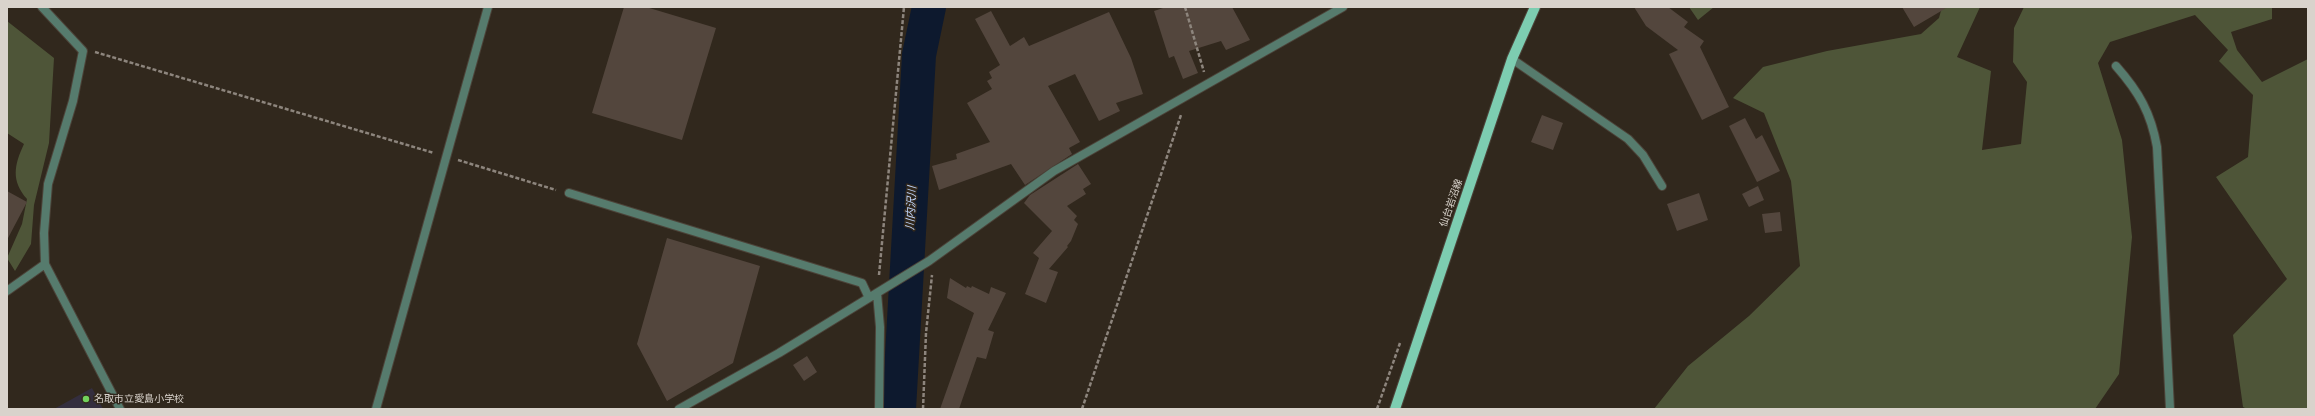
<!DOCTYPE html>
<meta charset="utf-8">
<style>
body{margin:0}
#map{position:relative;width:2315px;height:416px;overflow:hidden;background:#31281d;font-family:Ubuntu,sans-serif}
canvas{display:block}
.frame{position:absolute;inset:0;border:8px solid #d9d3cc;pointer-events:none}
</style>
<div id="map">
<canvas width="2315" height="416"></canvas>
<div class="frame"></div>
</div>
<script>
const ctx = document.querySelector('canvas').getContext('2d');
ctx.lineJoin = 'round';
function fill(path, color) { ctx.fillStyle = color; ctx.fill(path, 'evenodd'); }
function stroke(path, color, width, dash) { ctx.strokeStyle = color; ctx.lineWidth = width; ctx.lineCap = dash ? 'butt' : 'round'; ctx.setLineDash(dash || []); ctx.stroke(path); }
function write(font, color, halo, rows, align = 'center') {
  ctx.font = font + ' Ubuntu,"Noto Sans JP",sans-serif'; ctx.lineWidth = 3; ctx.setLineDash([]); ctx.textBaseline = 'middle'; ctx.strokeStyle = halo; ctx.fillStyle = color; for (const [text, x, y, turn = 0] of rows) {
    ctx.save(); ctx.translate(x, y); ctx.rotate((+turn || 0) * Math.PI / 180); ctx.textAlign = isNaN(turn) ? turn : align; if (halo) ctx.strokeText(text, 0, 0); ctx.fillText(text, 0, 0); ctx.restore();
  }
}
const education = new Path2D(`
 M92,388L103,409H54Z`);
const forest = new Path2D(`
 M1689,7H1714L1698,20Z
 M1942,7H1980L1957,57L1991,71L1982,150L2021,144L2027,82L2013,62L2014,28L2024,7H2272V19L2231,32L2237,50L2262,82L2308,59V409H2247L2243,407L2233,335L2287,279L2216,177L2248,157L2253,95L2219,61L2228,50L2195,15L2110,42L2098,63L2122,140L2132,237L2119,374L2095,409H1654L1688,366L1749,316L1800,266L1791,181L1764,113L1733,98L1763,67L1827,51L1921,34L1939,18Z
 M7,21L54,58L49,143L34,205L31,244L15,271L7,258L22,224L27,199C11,181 14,165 24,144L7,133Z`);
const river = new Path2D(`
 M899,409L919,55L929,7`);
const building = new Path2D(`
 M624,7H646L716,28L682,140L592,113Z
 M1166,7H1232L1250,40L1226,50L1221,41L1189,51L1198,73L1183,79L1174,56L1169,58L1154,11Z
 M1634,7H1668L1688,22L1684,27L1704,41L1700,47L1729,107L1702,120L1669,54L1678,50L1646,26Z
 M1902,7H1948L1914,27Z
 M991,11L1010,46L1024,37L1029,46L1109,12L1131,58L1143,94L1116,103L1120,111L1099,121L1075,74L1048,86L1080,142L1069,148L1072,154L1025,185L1011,164L939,190L932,166L957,159L956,154L990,142L967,103L992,89L987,81L992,78L989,72L1000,65L975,19Z
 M1542,115L1563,123L1553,150L1531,142Z
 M1745,118L1756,139L1762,135L1780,171L1757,182L1729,126Z
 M1078,164L1091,184L1083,189L1086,194L1067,206L1077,216L1074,220L1078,224L1071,241L1067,246L1068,247L1049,269L1058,272L1046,303L1025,294L1039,258L1033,253L1052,231L1024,203L1030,195Z
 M1758,186L1764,200L1749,207L1742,194Z
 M7,191L27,202L7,240Z
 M1699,193L1708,220L1677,231L1667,204Z
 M1780,212L1782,231L1765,233L1762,214Z
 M667,238L760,266L733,363L667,401L637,344Z
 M950,278L966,288L967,286L971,288L972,286L989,294L991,287L1006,293L988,330L994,332L986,359L977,357L959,409H940L974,313L947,298Z
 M807,356L817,372L804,381L793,365Z`);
const path = new Path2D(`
 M1185,7L1204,72
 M95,52L434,153
 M458,160L556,190
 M879,275L904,7
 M923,409L926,333L932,275
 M1082,409L1181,115
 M1377,409L1400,343`);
const street = new Path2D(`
 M42,7L83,51L73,101L48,184L44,233L45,264L120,409
 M1512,59L1628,139L1643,155L1662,186
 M2116,66C2139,92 2151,113 2157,147L2170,409
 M569,193L862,283L869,298
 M7,291L45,264
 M877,293L880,327L879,409
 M376,409L488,7
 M679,409L779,353L929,261L1054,171L1343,7`);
const primary = new Path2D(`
 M1395,409L1512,59L1535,7`);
const markers = [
 [86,399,4,"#72d25d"]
];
const streetNames = [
 ["仙台岩沼線",1451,203,-71]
];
const poiNames = [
 ["名取市立愛島小学校",94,399]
];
const waterNames = [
 ["川内沢川",911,208,-87]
];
fill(education, '#342e3e');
fill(forest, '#4e5538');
stroke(river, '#0d192e', 34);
fill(building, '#53463d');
stroke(street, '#4c4339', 10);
stroke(primary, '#4c4339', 12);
stroke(path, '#8d857d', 2.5, [4, 2]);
stroke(street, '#567b6d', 8);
stroke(primary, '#7dcdb1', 10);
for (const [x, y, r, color] of markers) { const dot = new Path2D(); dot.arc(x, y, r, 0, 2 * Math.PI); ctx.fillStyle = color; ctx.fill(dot); stroke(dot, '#31281d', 1.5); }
write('10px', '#d9d3cc', '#31281d', streetNames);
write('10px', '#d9d3cc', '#31281d', poiNames, 'left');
write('italic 11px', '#bed4fc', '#31281d', waterNames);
</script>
